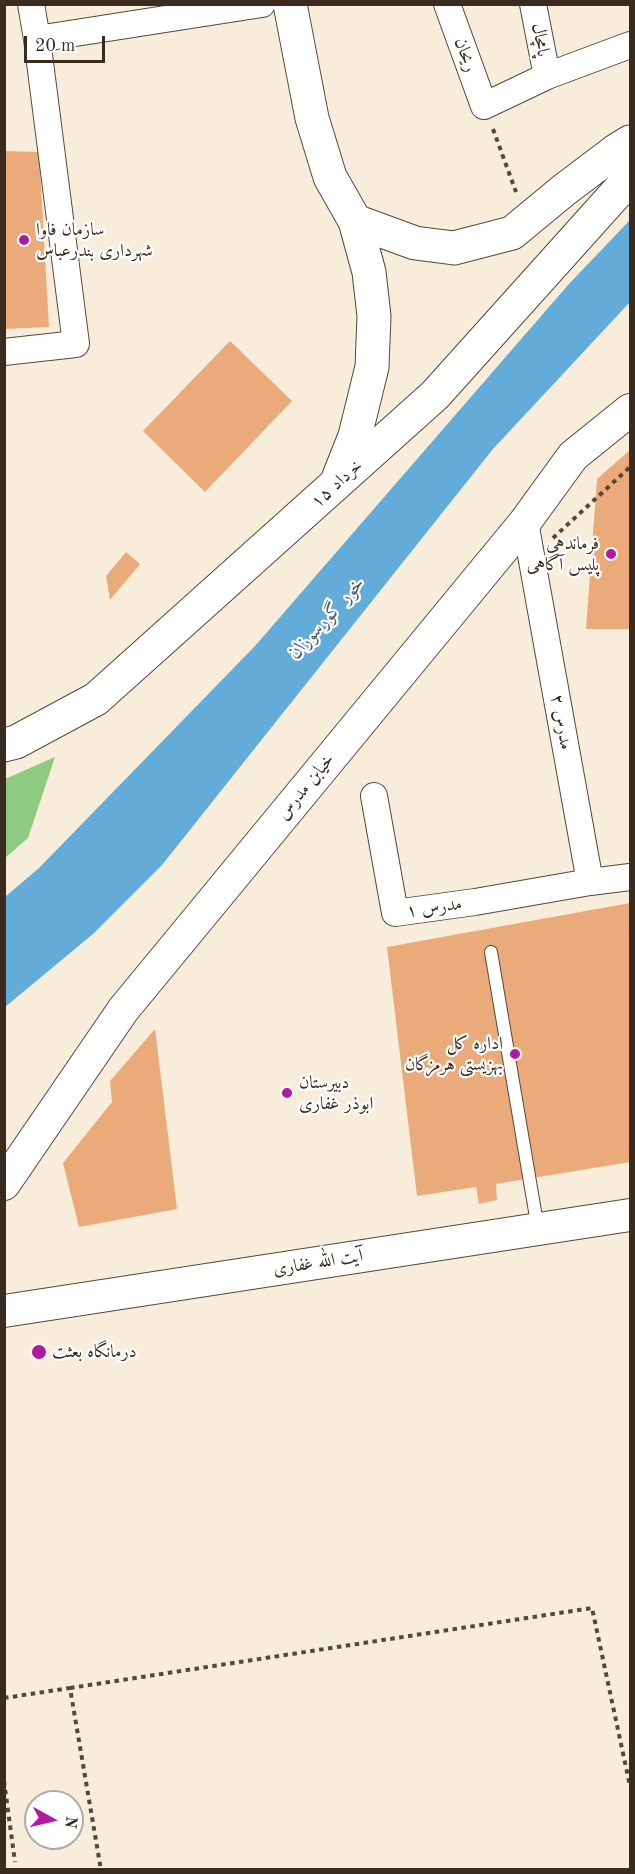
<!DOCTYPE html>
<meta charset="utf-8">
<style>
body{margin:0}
#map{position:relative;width:635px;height:1874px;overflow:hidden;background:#f7edda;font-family:"Old Standard TT",serif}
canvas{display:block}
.frame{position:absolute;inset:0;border:6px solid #3b2a1e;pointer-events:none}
.north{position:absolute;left:24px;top:1790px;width:60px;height:60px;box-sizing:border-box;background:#fff;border:2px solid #b1aaa5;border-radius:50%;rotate:98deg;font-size:16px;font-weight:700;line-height:24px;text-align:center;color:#3b2a1e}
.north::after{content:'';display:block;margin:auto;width:21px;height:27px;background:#b5179e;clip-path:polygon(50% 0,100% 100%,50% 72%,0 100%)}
.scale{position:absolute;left:24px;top:36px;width:81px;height:27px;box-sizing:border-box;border:3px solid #3b2a1e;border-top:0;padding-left:8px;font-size:18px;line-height:21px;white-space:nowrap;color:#3b2a1e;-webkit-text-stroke:4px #fff;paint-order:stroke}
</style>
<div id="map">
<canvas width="635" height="1874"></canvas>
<div class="frame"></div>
<div class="north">N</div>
<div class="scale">20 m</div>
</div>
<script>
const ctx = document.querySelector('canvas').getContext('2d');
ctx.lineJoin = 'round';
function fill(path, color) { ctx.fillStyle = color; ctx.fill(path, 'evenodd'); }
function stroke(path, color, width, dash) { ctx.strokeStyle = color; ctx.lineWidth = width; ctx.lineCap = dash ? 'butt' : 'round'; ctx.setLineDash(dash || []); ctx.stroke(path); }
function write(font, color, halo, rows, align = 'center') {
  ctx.font = font + ' "Old Standard TT",Amiri,serif'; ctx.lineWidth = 4.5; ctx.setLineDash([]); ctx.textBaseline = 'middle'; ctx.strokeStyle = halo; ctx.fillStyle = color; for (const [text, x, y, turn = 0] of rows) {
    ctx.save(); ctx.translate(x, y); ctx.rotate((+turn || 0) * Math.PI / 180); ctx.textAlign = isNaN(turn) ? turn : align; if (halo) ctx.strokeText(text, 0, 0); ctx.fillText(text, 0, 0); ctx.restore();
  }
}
const green = new Path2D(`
 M55,757L28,838L5,858V779Z`);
const water = new Path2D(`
 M630,220V302L493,449L162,865L93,934L5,1007V897L39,868L255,646L568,285Z`);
const building = new Path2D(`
 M4,151L39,152L49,327L4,329Z
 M230,341L292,401L205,492L143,431Z
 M630,450V629H586L597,479Z
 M126,552L140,564L110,600L106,576Z
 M630,903V1162L496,1184L497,1200L479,1204L476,1187L417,1196L387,947Z
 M155,1029L177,1209L79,1227L63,1163L112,1102L110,1081Z`);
const path = new Path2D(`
 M493,129L516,192
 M553,538L630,467
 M70,1688L592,1608L630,1786
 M4,1698L70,1688L101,1870
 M4,1781L15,1862`);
const service = new Path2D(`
 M491,952L538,1229`);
const minor = new Path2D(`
 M31,4L37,39L262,4
 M447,4L484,106L547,76L630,45
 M533,4L547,76
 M4,352L76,344L37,39
 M525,522L590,882L630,877
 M374,796L395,913L475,902L590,882`);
const tertiary = new Path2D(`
 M4,1184L123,1010L525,522L573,456L630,410
 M4,1311L630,1215`);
const secondary = new Path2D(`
 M290,4L312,118L330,177L355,221L369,272L374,316L372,367L355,436L338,479
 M355,221L415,243L454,248L512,233L564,190L617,150L630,142
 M4,745L16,742L96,699L435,395L630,178`);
const markers = [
 [24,240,6,"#b5179e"],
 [611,554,6,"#b5179e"],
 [515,1054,6,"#b5179e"],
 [287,1093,6,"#b5179e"],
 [39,1352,8,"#b5179e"]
];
const streetNames = [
 ["پامچال",540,40,80],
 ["ریحان",465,55,70],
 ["۱۵ خرداد",337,484,-42],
 ["مدرس ۲",561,722,80],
 ["خیابن مدرس",306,787,-51],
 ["مدرس ۱",434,908,-8],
 ["آیت الله غفاری",318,1263,-9]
];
const poiNames = [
 ["سازمان فاوا",36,230],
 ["شهرداری بندرعباس",36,251],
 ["فرماندهی",599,544,"right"],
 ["پلیس آگاهی",599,565,"right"],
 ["اداره کل",503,1044,"right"],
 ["بهزیستی هرمزگان",503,1065,"right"],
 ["دبیرستان",299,1083],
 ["ابوذر غفاری",299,1104],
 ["درمانگاه بعثت",52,1352]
];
const waterNames = [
 ["خور گورسوزان",327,618,-48]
];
fill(green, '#8ecb81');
fill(water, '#63acda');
fill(building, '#ebaa7a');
stroke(service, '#57473a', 14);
stroke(minor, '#57473a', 28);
stroke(tertiary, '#57473a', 34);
stroke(secondary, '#57473a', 35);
stroke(path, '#57473a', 4, [4.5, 4.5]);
stroke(service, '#fff', 12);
stroke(minor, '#fff', 26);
stroke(tertiary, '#fff', 32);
stroke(secondary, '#fff', 33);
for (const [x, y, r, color] of markers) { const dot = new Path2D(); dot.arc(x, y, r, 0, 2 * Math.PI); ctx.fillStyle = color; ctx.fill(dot); stroke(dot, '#fff', 2); }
write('18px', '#3b2a1e', '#fff', streetNames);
write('18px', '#3b2a1e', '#fff', poiNames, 'left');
write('italic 20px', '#4b5e69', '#fff', waterNames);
</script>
